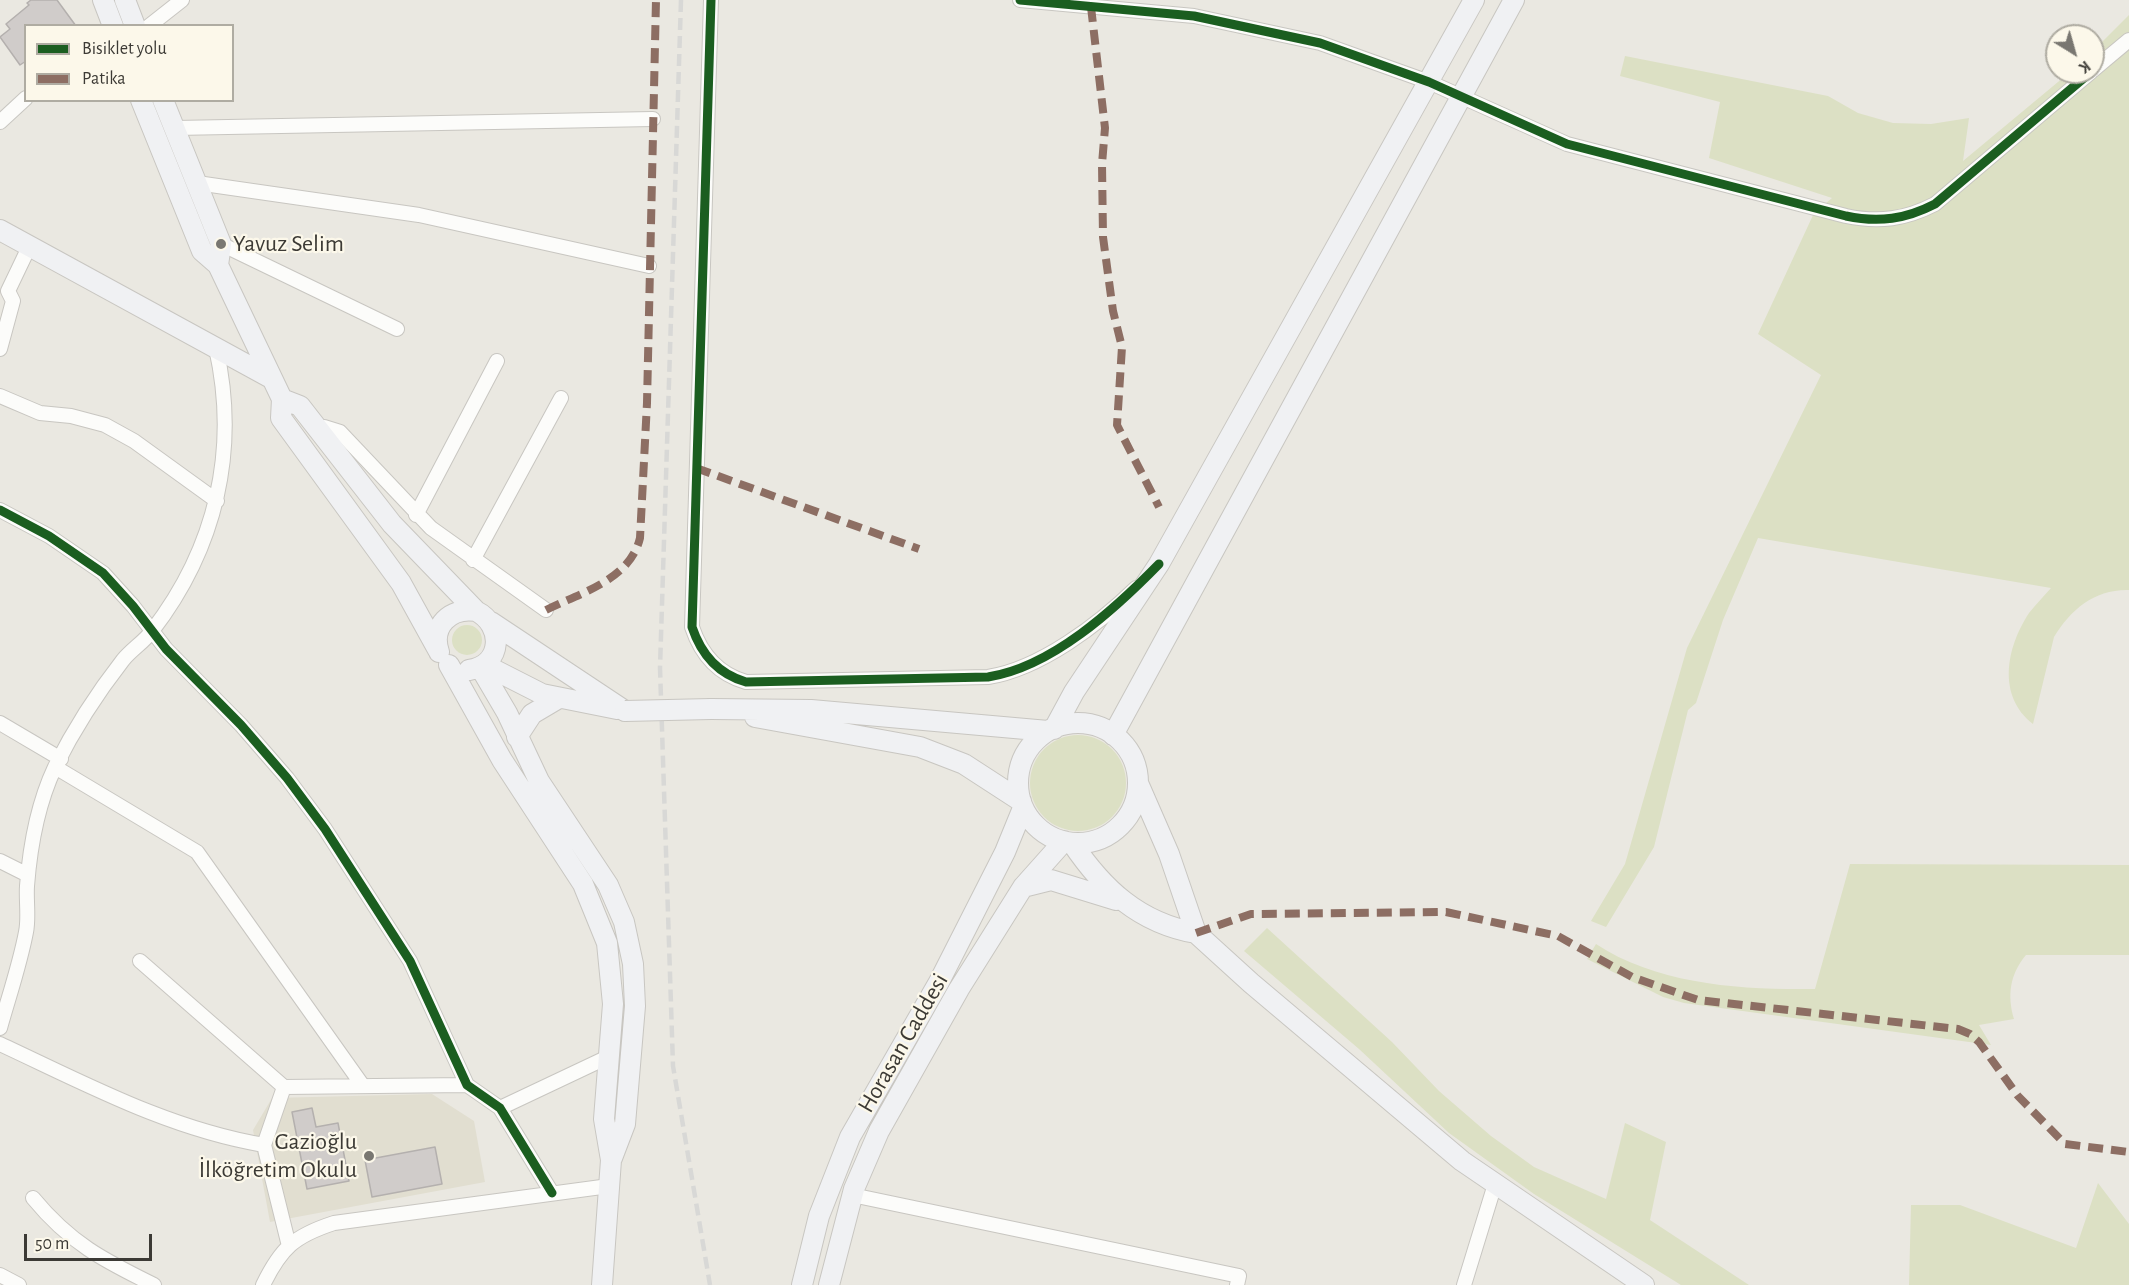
<!DOCTYPE html>
<meta charset="utf-8">
<style>
body{margin:0}
#map{position:relative;width:2129px;height:1285px;overflow:hidden;background:#eae8e1;font-family:"Alegreya Sans",sans-serif}
canvas{display:block}
.legend{position:absolute;left:24px;top:24px;width:210px;height:78px;box-sizing:border-box;background:#fcf8ea;border:2px solid #afaca2;margin:0;padding:8px 10px;list-style:none;font-size:18px;color:#3c3a35}
.legend li{display:flex;align-items:center;gap:12px;height:30px}
.legend b{width:30px;border:2px solid #afaca2}
.north{position:absolute;left:2045px;top:24px;width:60px;height:60px;box-sizing:border-box;background:#fcf8ea;border:2px solid #afaca2;border-radius:50%;rotate:143deg;font-size:16px;font-weight:700;line-height:24px;text-align:center;color:#3c3a35}
.north::after{content:'';display:block;margin:auto;width:21px;height:27px;background:#797771;clip-path:polygon(50% 0,100% 100%,50% 72%,0 100%)}
.scale{position:absolute;left:24px;top:1234px;width:128px;height:27px;box-sizing:border-box;border:3px solid #3c3a35;border-top:0;padding-left:8px;font-size:18px;line-height:21px;white-space:nowrap;color:#3c3a35;-webkit-text-stroke:4px #fcf8ea;paint-order:stroke}
</style>
<div id="map">
<canvas width="2129" height="1285"></canvas>
<ul class="legend">
<li><b style="height:8px;background:#1b5e20"></b>Bisiklet yolu</li>
<li><b style="height:8px;background:#8d6e63"></b>Patika</li>
</ul>
<div class="north">K</div>
<div class="scale">50 m</div>
</div>
<script>
const ctx = document.querySelector('canvas').getContext('2d');
ctx.lineJoin = 'round';
function fill(path, color) { ctx.fillStyle = color; ctx.fill(path, 'evenodd'); }
function stroke(path, color, width, dash) { ctx.strokeStyle = color; ctx.lineWidth = width; ctx.lineCap = dash ? 'butt' : 'round'; ctx.setLineDash(dash || []); ctx.stroke(path); }
function write(font, color, halo, rows, align = 'center') {
  ctx.font = font + ' "Alegreya Sans",sans-serif'; ctx.lineWidth = 4.5; ctx.setLineDash([]); ctx.textBaseline = 'middle'; ctx.strokeStyle = halo; ctx.fillStyle = color; for (const [text, x, y, turn = 0] of rows) {
    ctx.save(); ctx.translate(x, y); ctx.rotate((+turn || 0) * Math.PI / 180); ctx.textAlign = isNaN(turn) ? turn : align; if (halo) ctx.strokeText(text, 0, 0); ctx.fillText(text, 0, 0); ctx.restore();
  }
}
const built = new Path2D(`
 M432,1094L474,1121L485,1182L270,1222L253,1130L272,1098Z`);
const green = new Path2D(`
 M2129,15V590C2095,589 2071,609 2054,637L2033,724C1997,696 2006,648 2029,613C2036,604 2044,596 2051,588L1758,538L1723,620L1696,703L1688,710L1654,847L1606,927L1591,921L1625,864L1687,648L1821,375L1758,334L1814,213L1832,198L1709,158L1720,102L1620,76L1625,56L1828,96L1858,113L1893,123L1931,124L1969,118L1963,161L2070,72H2093V51Z
 M452 640a15 15 0 1 1 30 0a15 15 0 1 1-30 0Z
 M1030 783a48 48 0 1 1 96 0a48 48 0 1 1-96 0Z
 M1850,864L2129,865V955H2026C2010,974 2007,995 2014,1019L1979,1025L1991,1045L1684,1003L1663,997L1587,959L1596,944C1658,985 1743,990 1815,989Z
 M1267,928L1392,1042L1439,1091L1491,1136L1534,1167L1606,1199L1625,1123L1666,1142L1650,1220L1749,1285H1681L1534,1194L1449,1133L1359,1049L1244,951Z
 M2098,1183L2129,1224V1285H1909L1911,1205H1960L2076,1248Z`);
const building = new Path2D(`
 M31,0H57L76,26H26V61L20,65L0,37L10,29L6,24L29,5L27,3Z
 M312,1108L316,1127L338,1123L349,1181L307,1189L292,1112Z
 M435,1147L442,1184L372,1197L365,1160Z`);
const street = new Path2D(`
 M711,0L692,627C701,654 718,674 746,682L988,677C1040,669 1099,624 1136,588
 M1020,0L1194,16L1320,43L1429,82L1567,144L1846,216C1879,223 1906,219 1935,204L2091,72
 M149,26L182,0
 M2093,70L2129,40
 M0,122L26,98
 M175,128L653,119
 M197,183L419,215L649,266
 M221,244L397,329
 M0,349L13,301L8,291L30,245
 M0,396L40,413L71,416L105,425L134,441L217,501
 M317,428L324,427L340,432L431,528L546,610
 M0,510L49,536L103,573L133,606L166,649L241,725L287,778L325,829L410,961L467,1085L500,1108L552,1193
 M416,515L497,361
 M473,560L561,398
 M0,723L61,759
 M55,767L197,852L363,1086
 M0,861L28,875
 M140,961L284,1087
 M0,1028C9,996 20,964 26,932C29,918 26,901 27,886C30,847 38,803 55,767C73,731 98,692 123,660C132,649 144,642 152,631C216,548 239,450 216,348
 M0,1044C86,1084 169,1129 264,1145
 M500,1108L610,1056
 M852,1195L1239,1276L1237,1285
 M33,1198C70,1243 103,1260 154,1285
 M289,1246L264,1145L284,1087L467,1085
 M0,1275L19,1285
 M263,1285C281,1248 294,1236 334,1223L609,1186
 M1464,1285L1495,1184`);
const secondary = new Path2D(`
 M103,0L113,26
 M125,0L135,26
 M141,100L202,251L218,265L282,399L281,418L401,583L438,650
 M163,100L221,244L218,265
 M0,230L271,378
 M282,399L300,406L392,524L476,611C504,625 503,665 469,670
 M491,622L625,711
 M439,652C430,626 451,607 476,611
 M449,665L502,760L583,884L607,943L613,1004L604,1119L611,1160L602,1285
 M485,665L542,694L617,709
 M480,667L507,713L539,781L608,885L624,922L633,964L635,1006L625,1124L612,1158
 M711,709L811,710L1048,731
 M755,717L920,747L964,764L1021,801
 M1018 783a60 60 0 1 1 120 0a60 60 0 1 1-120 0Z
 M1054,729L1074,692L1159,564L1474,0
 M1113,735L1514,0
 M517,737L532,714L559,698
 M1138,783L1169,854L1196,933L1251,983L1462,1161L1644,1285
 M1072,843C1103,889 1139,923 1196,933
 M1023,887L1051,880L1116,900
 M802,1285L819,1216L850,1137L939,982L1005,852L1023,808
 M829,1285L854,1189L879,1131L959,989L1023,887L1064,841`);
const rail = new Path2D(`
 M681,0L660,668L673,1066L710,1285`);
const secondaryBridge = new Path2D(`
 M625,711L711,709`);
const quiet = new Path2D(`
 M1091,7L1105,128L1102,164L1103,237L1113,311L1122,347L1117,425L1159,507
 M696,468L919,549
 M546,610C580,593 630,580 640,538L647,403L656,0
 M1196,933L1251,914L1446,912L1558,936L1632,977L1698,1000L1958,1029L1970,1034L1979,1042L2018,1096L2065,1144L2129,1152`);
const cycleway = new Path2D(`
 M711,0L692,627C701,654 718,674 746,682L988,677C1052,667 1115,609 1159,564
 M1020,0L1194,16L1320,43L1429,82L1567,144L1846,216C1879,223 1906,219 1935,204L2091,72
 M0,510L49,536L103,573L133,606L166,649L241,725L287,778L325,829L410,961L467,1085L500,1108L552,1193`);
const markers = [
 [221,244,6,"#797771"],
 [369,1156,6,"#797771"]
];
const poiNames = [
 ["Yavuz Selim",233,244],
 ["Gazioğlu",357,1142,"right"],
 ["İlköğretim Okulu",357,1170,"right"]
];
const streetNames = [
 ["Horasan Caddesi",903,1043,-60]
];
fill(built, '#e1ded0');
fill(green, '#dce0c4');
fill(building, '#d0ccca');
stroke(building, '#b4b0ae', 1.5);
stroke(street, '#c8c6c1', 16);
stroke(secondary, '#c8c6c1', 22);
stroke(street, '#fcfcfa', 14);
stroke(secondary, '#f0f1f3', 20);
stroke(rail, '#d8d8d6', 4.5, [12, 6]);
stroke(secondaryBridge, '#c8c6c1', 22, []);
stroke(secondaryBridge, '#f0f1f3', 20);
stroke(quiet, '#8d6e63', 8, [15, 8]);
stroke(cycleway, '#1b5e20', 9);
for (const [x, y, r, color] of markers) { const dot = new Path2D(); dot.arc(x, y, r, 0, 2 * Math.PI); ctx.fillStyle = color; ctx.fill(dot); stroke(dot, '#fcf8ea', 2); }
write('24px', '#3c3a35', '#fcf8ea', poiNames, 'left');
write('24px', '#3c3a35', '#fcf8ea', streetNames);
</script>
